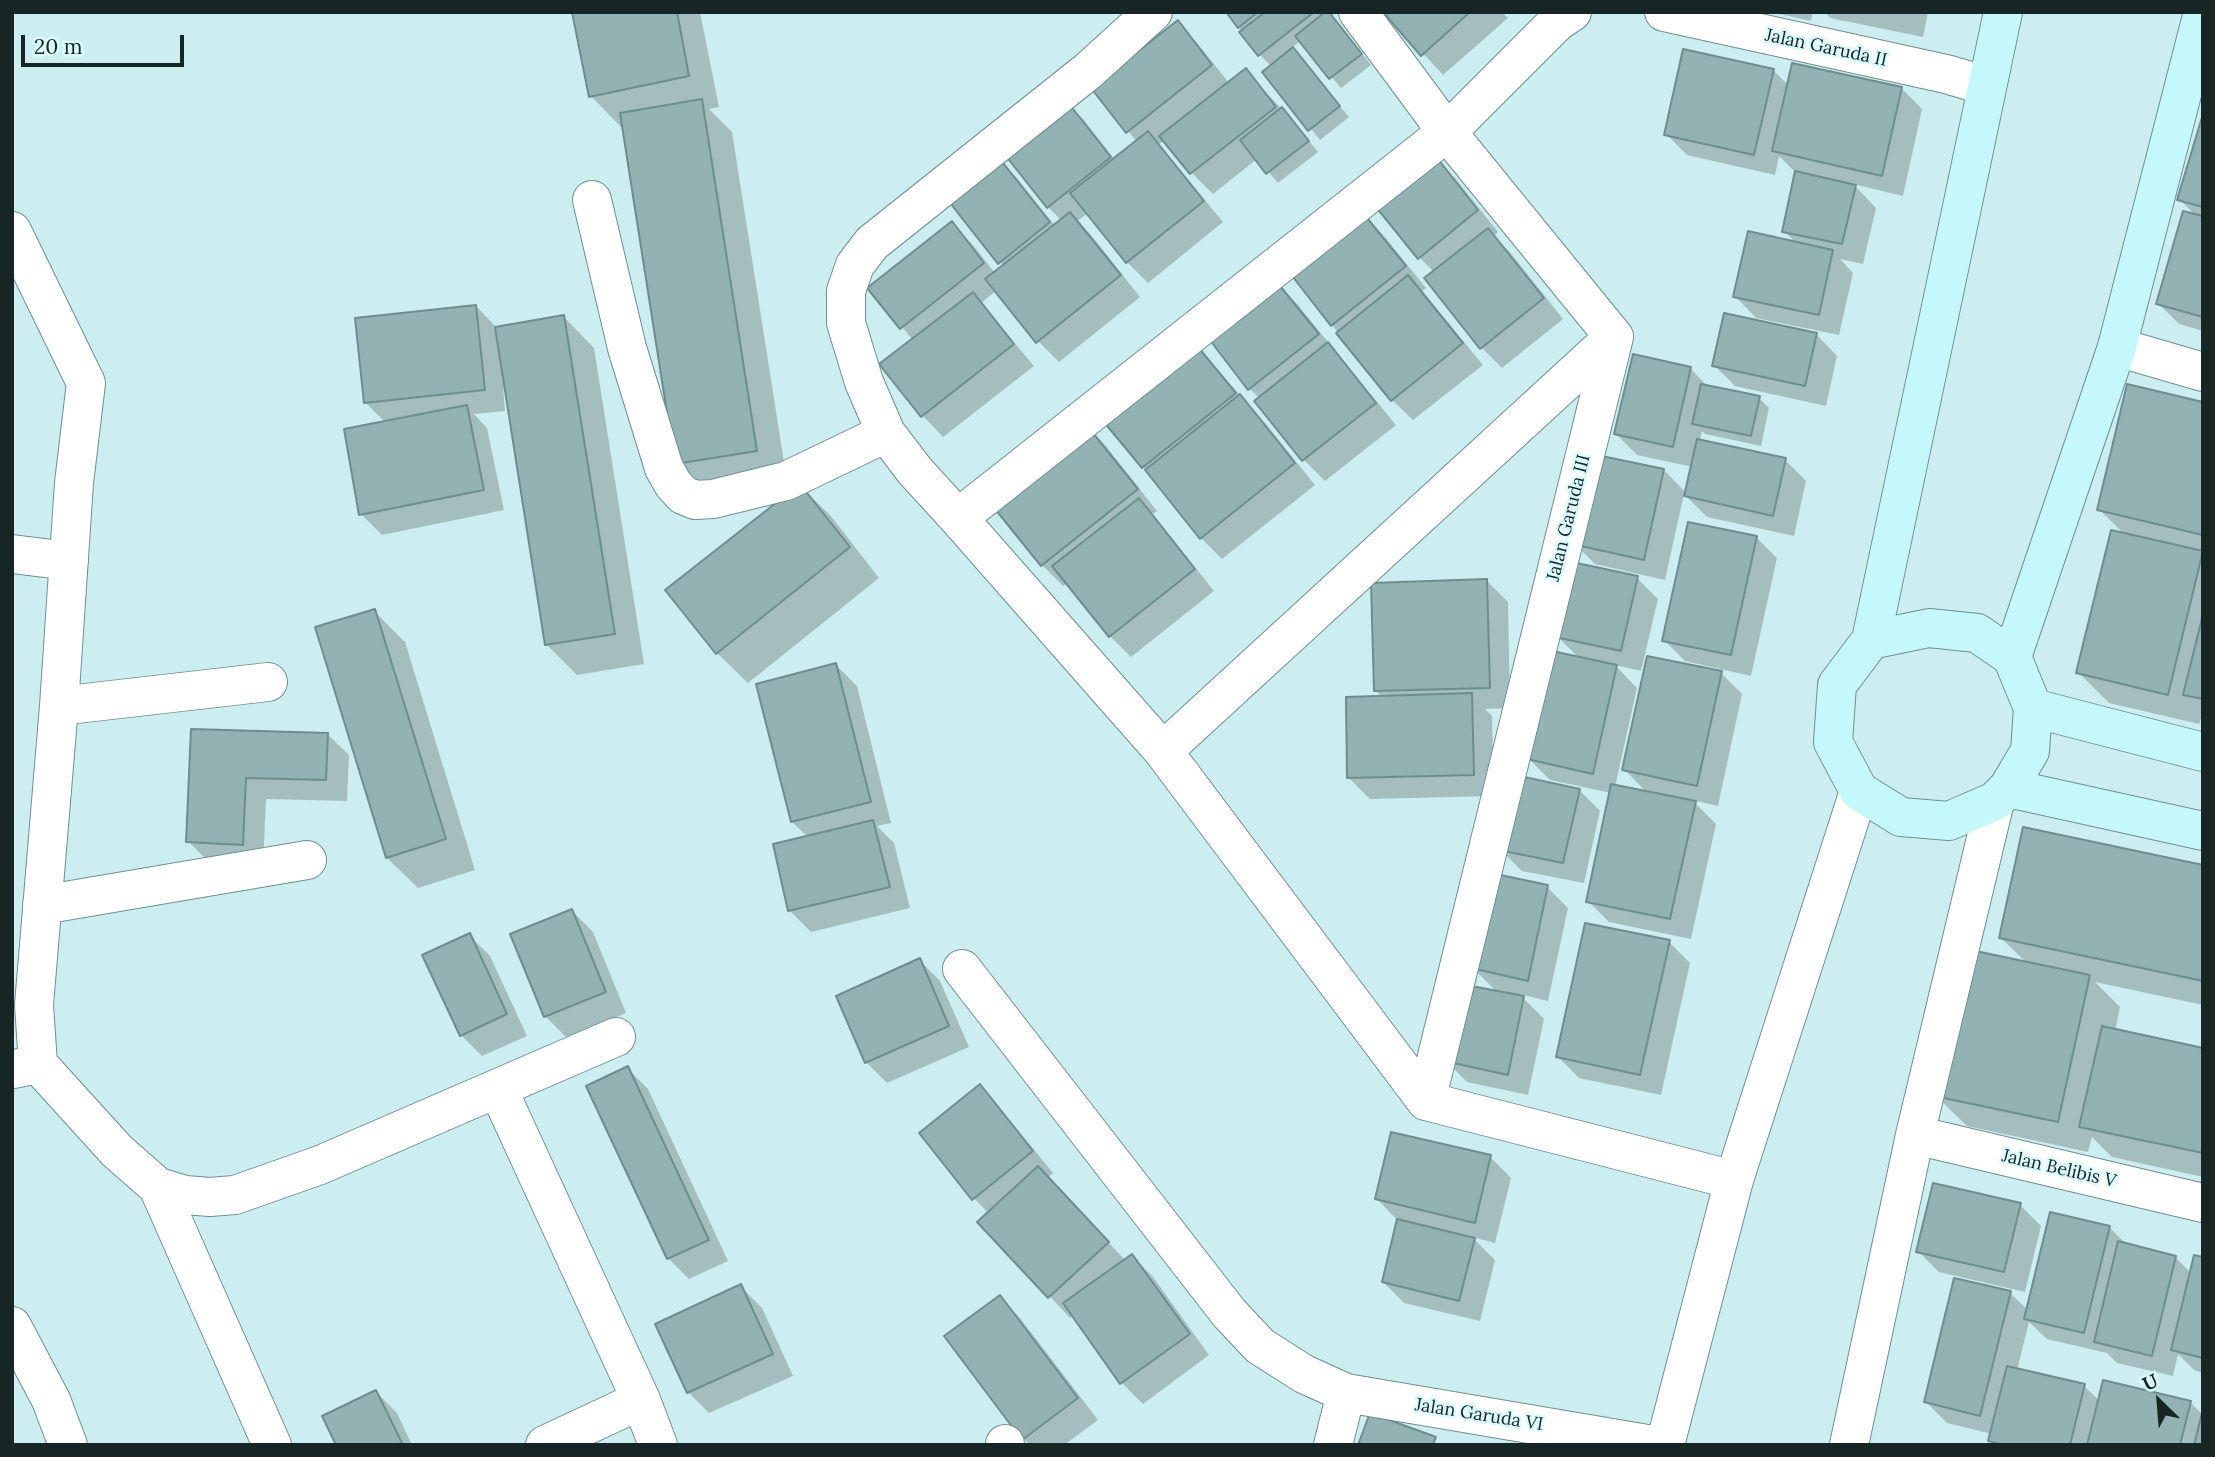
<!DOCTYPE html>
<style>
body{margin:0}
#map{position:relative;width:2215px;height:1457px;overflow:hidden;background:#cdeef0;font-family:Lora,serif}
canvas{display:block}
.frame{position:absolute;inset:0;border:14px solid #182525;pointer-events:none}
.north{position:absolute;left:2124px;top:1366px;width:70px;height:70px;-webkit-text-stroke:5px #dafcfe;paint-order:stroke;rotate:335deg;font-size:19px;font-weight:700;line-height:28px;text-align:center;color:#182525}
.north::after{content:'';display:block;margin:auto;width:24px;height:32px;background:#182525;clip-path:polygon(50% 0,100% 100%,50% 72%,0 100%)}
.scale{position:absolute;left:21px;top:35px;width:163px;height:32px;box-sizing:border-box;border:4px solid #182525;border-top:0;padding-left:9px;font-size:21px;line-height:24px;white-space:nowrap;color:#182525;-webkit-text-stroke:5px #dafcfe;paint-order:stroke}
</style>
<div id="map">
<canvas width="2215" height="1457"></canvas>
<div class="frame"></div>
<div class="north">U</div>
<div class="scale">20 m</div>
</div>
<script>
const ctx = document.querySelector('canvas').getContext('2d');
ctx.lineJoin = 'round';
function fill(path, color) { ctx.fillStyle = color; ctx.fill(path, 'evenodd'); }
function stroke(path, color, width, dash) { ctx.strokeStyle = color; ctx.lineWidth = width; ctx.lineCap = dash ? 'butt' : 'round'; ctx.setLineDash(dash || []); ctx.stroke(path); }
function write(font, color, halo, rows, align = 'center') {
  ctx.font = font + ' Lora,serif'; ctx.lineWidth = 5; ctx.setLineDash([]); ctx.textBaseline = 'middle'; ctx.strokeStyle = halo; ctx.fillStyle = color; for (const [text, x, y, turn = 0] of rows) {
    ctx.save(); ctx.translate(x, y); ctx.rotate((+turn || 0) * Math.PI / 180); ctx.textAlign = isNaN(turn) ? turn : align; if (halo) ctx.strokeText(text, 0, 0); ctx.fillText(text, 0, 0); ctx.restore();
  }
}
const shadow = new Path2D(`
 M574,12H700L719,107L709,109L732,132L787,481L707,494L676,464L624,126L621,127L591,96Z
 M1228,12H1333L1334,14L1332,17L1371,65L1341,88L1301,41L1291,48L1349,117L1320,140L1265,72L1272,67L1259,54Z
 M1385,12H1502L1508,18L1443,75Z
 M1771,12H1813L1811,21Z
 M1825,12H1928L1923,37L1830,18Z
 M1178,23L1198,44L1229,83L1246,71L1292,120L1318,152L1278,183L1257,159L1213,194L1192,173L1165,140L1159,144L1223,222L1148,283L1127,262L1088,213L1077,221L1091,235L1140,297L1059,362L1038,341L997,290L981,303L1034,366L943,437L923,416L882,364L913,340L869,288L952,224L973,245L995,273L1004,266L1000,262L995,156L1016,177L1055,226L1062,221L1048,207L1062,98L1083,119L1115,160L1137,142L1094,88Z
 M1773,70L1789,86L1901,88L1922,109L1903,196L1853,184L1876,208L1863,264L1840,259L1853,273L1839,335L1756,318L1735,296L1797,244L1784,231L1795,172L1779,156L1775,175L1687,155L1666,134Z
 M2203,120V331L2179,324L2158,303L2196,216L2179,199Z
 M1434,157L1455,178L1498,232L1494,236L1509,251L1563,319L1502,368L1481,347L1434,272L1419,257Z
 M1363,215L1384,236L1426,288L1422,291L1483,365L1413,420L1392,400L1332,325Z
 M1276,283L1297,304L1396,425L1325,481L1304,460L1257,401L1260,399L1249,388Z
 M476,306L497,328L564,317L594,348L644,664L577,675L547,645L506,386H503L505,411L474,414L487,428L504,510L382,535L361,514L386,423L366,403Z
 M1816,334L1837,356L1826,406L1735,386L1714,365Z
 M1193,344L1261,418L1315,485L1222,559L1201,538L1143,467Z
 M1690,368L1709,388L1759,398L1769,408L1761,446L1705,434L1702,431L1700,441L1785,460L1806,481L1794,536L1707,517L1684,494L1665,580L1595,564L1574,543L1664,470L1687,494L1693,467L1637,455L1616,434Z
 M2203,403V712L2199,724L2109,703L2078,672L2125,535L2099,509Z
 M1084,424L1105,445L1157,511L1153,514L1214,591L1131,657L1110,636L1068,582L1063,586L1042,565Z
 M800,486L831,516L879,578L748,683L717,653Z
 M1756,537L1777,558L1751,676L1685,661L1664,640Z
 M1637,578L1658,599L1641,671L1615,665L1637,688L1615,787L1648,794L1624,769L1721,673L1742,694L1718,806L1692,800L1716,824L1691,939L1609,922L1588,901L1611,793L1550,780L1529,759L1580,659L1557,636Z
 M1487,581L1508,602L1510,708L1485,709L1492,716L1494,796L1370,799L1349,778L1383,698L1375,690Z
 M374,611L405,642L475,870L418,888L387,858Z
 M836,665L857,686L891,823L877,826L894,843L910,908L811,932L790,911L808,837L792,822Z
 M192,731L327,734L349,755L347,801L266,799L263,865L209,862L188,841Z
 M1579,790L1600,811L1584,883L1522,871L1501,850Z
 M2203,866V1005L2095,982L2120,1007L2115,1031L2203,1049V1177L2112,1157L2092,1137L2088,1152L1967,1126L1936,1096L2027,963L2001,938Z
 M1547,887L1568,908L1548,1001L1519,994L1544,1019L1528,1095L1467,1082L1446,1061L1498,993L1473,968Z
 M572,911L593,932L626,1013L566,1037L545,1016Z
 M469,935L490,956L527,1036L482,1056L461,1035L424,956Z
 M1669,942L1690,963L1661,1095L1579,1078L1558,1057Z
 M919,960L940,981L969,1047L887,1083L866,1062Z
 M627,1068L648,1089L728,1261L689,1279L668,1258Z
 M980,1087L1000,1108L1053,1173L1047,1178L1126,1261L1132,1256L1153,1277L1209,1355L1143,1404L1122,1383L1073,1315L1070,1318L980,1222L989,1214L974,1198Z
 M1490,1157L1511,1178L1495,1243L1472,1237L1495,1260L1480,1321L1404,1303L1383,1282L1398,1221L1377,1199Z
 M2020,1205L2041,1226L2025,1292L1939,1272L1918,1251Z
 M2109,1227L2128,1246L2175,1257L2191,1273L2203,1259V1373L2194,1370L2178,1354L2173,1376L2117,1363L2107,1353L2047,1339L2029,1322L2017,1370L2084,1386L2100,1401L2190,1402L2203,1415V1445H1994L1990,1441L1992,1434L1947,1423L1926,1402L2010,1293L2028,1310Z
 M741,1287L762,1308L793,1376L709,1413L688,1392Z
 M1000,1297L1020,1318L1098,1420L1064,1445H1030L1024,1439Z
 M376,1392L397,1413L412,1445H338Z`);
const building = new Path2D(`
 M572,12H677L689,76L589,97Z
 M1226,12H1258L1238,28Z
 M1265,12H1314L1258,56L1239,32Z
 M1325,12H1329L1362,54L1329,79L1295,36Z
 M1383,12H1470L1421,56Z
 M1178,20L1212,65L1126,133L1091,88Z
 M1293,47L1340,106L1308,131L1262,72Z
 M1683,49L1774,69L1754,155L1664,135Z
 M1792,63L1902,87L1882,176L1772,151Z
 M1246,68L1276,107L1190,174L1159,136Z
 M1062,95L1111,157L1047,208L998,146Z
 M702,99L757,451L675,464L620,113Z
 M1282,107L1309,141L1266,174L1240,140Z
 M2203,114V207L2177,200Z
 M1148,131L1204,201L1126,263L1070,193Z
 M995,153L1050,222L998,264L943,194Z
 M1434,154L1478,210L1418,259L1372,202Z
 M1795,171L1856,185L1842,244L1782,232Z
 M2183,211L2203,216V317L2156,304Z
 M1070,212L1121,275L1036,343L985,279Z
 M1363,213L1406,266L1331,326L1289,272Z
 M952,221L984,263L900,329L867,288Z
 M1488,228L1544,298L1480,349L1424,278Z
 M1748,231L1833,250L1819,315L1733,297Z
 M1408,275L1463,343L1391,401L1336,333Z
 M1276,281L1319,334L1248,390L1206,335Z
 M973,292L1014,344L921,417L879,364Z
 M476,305L485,390L364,403L355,318Z
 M1724,313L1817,333L1805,386L1712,366Z
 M564,315L615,634L545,645L495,327Z
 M1193,341L1236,393L1142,468L1099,416Z
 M1328,342L1376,403L1302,461L1254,401Z
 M1633,354L1691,367L1673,447L1614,434Z
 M1701,384L1760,396L1751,436L1692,424Z
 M2127,384L2203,402V535L2097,510Z
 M1240,394L1295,463L1200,539L1145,470Z
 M467,405L484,490L359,515L344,429Z
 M1084,422L1138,489L1041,566L987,499Z
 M1697,439L1786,458L1773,516L1684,496Z
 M1592,454L1664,469L1644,560L1572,544Z
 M800,484L850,547L716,654L665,590Z
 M1139,498L1195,569L1109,637L1052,566Z
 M1688,522L1757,536L1731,655L1662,641Z
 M2111,530L2203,551L2168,695L2076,673Z
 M1572,562L1638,576L1621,651L1555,637Z
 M1487,579L1490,688L1374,691L1371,583Z
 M375,609L446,839L386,858L315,627Z
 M2203,614V699L2183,695Z
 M1552,651L1617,665L1593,774L1527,759Z
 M1647,656L1722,671L1697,786L1622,770Z
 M836,663L871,802L791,822L756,684Z
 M1472,693L1474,775L1347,778L1346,697Z
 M191,729L328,733L326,780L246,778L243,845L186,842Z
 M1515,775L1580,789L1563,863L1499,850Z
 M1611,784L1696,801L1670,919L1586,902Z
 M873,820L890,887L788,911L773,844Z
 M2023,827L2203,865V981L1999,938Z
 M1491,873L1548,885L1528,981L1471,968Z
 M572,909L606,992L544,1017L510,934Z
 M1585,923L1670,940L1640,1075L1556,1057Z
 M470,933L507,1014L460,1036L422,955Z
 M1966,949L2090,975L2058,1122L1934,1096Z
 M920,958L949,1026L865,1063L836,996Z
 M1461,984L1524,996L1508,1075L1444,1061Z
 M2102,1026L2203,1048V1153L2079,1127Z
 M628,1066L709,1240L667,1259L586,1086Z
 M980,1084L1033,1151L972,1200L919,1133Z
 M1391,1132L1491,1155L1475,1223L1375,1199Z
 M1038,1166L1109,1242L1048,1298L977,1222Z
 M1933,1183L2021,1203L2004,1272L1916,1252Z
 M2050,1212L2110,1226L2084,1333L2024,1319Z
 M1397,1219L1475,1238L1459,1301L1382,1282Z
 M2118,1241L2176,1256L2152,1356L2094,1342Z
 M1132,1254L1190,1334L1120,1384L1063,1303Z
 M2194,1255L2203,1257V1358L2171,1350Z
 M1954,1278L2011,1291L1980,1416L1924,1402Z
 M741,1284L773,1354L687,1393L655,1324Z
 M1000,1295L1078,1398L1022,1440L944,1336Z
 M2007,1366L2085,1384L2070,1445H2003L1988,1441Z
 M2103,1380L2191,1401L2180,1445H2087Z
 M376,1390L403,1445H336L322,1416Z
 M2203,1409V1445H2194Z
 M1370,1413L1436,1437L1433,1445H1358Z`);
const street = new Path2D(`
 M1153,12L1088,71L872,243L855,265L846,291V323L864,382L886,433L915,471L958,518L1163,751L1426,1101L1734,1180
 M1358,12L1447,132L1614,337L1426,1101
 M1664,12L1946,74L1987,86
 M592,200L627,348L664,468L673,484L683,495L695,500L713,499L786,481L886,433
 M12,231L86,383L74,483L59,706L34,1005L38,1064
 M2117,347L2203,372
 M958,518L1447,132L1557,22L1572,12
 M12,554L69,561
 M59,706L268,682
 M1163,751L1614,337
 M42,905L307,860
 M962,969L1229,1313L1260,1346L1304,1374L1346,1393L1653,1445
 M14,1069L38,1064L117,1151L158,1187L185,1195L210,1197L235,1195L320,1165L616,1037
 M498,1089L641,1400L658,1445
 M1915,1135L2203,1203
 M158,1187L272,1445
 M12,1326L51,1400L68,1445
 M1005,1444V1445
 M545,1445L641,1400
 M1333,1445L1346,1393
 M1665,1445L1734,1180L1859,791
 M1849,1445L1915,1135L1995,801`);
const secondary = new Path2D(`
 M1929,628L1977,633L2012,657L2033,708L2030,751L2008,788L1995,801L1949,821L1901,817L1859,791L1833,742L1837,685L1871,640Z
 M1871,640L2003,12
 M2012,657L2117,347L2203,12
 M2033,708L2203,752
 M2008,788L2203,831`);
const streetNames = [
 ["Jalan Garuda II",1826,48,12],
 ["Jalan Garuda III",1569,518,-76],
 ["Jalan Belibis V",2059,1169,13],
 ["Jalan Garuda VI",1479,1415,9]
];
fill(shadow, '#0003');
fill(building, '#92b2b4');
stroke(building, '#6e8d8e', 2);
stroke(street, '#708f91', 40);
stroke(secondary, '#708f91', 40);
stroke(street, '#fff', 38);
stroke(secondary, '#c4f8fb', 38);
write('18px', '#182525', '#dafcfe', streetNames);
</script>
